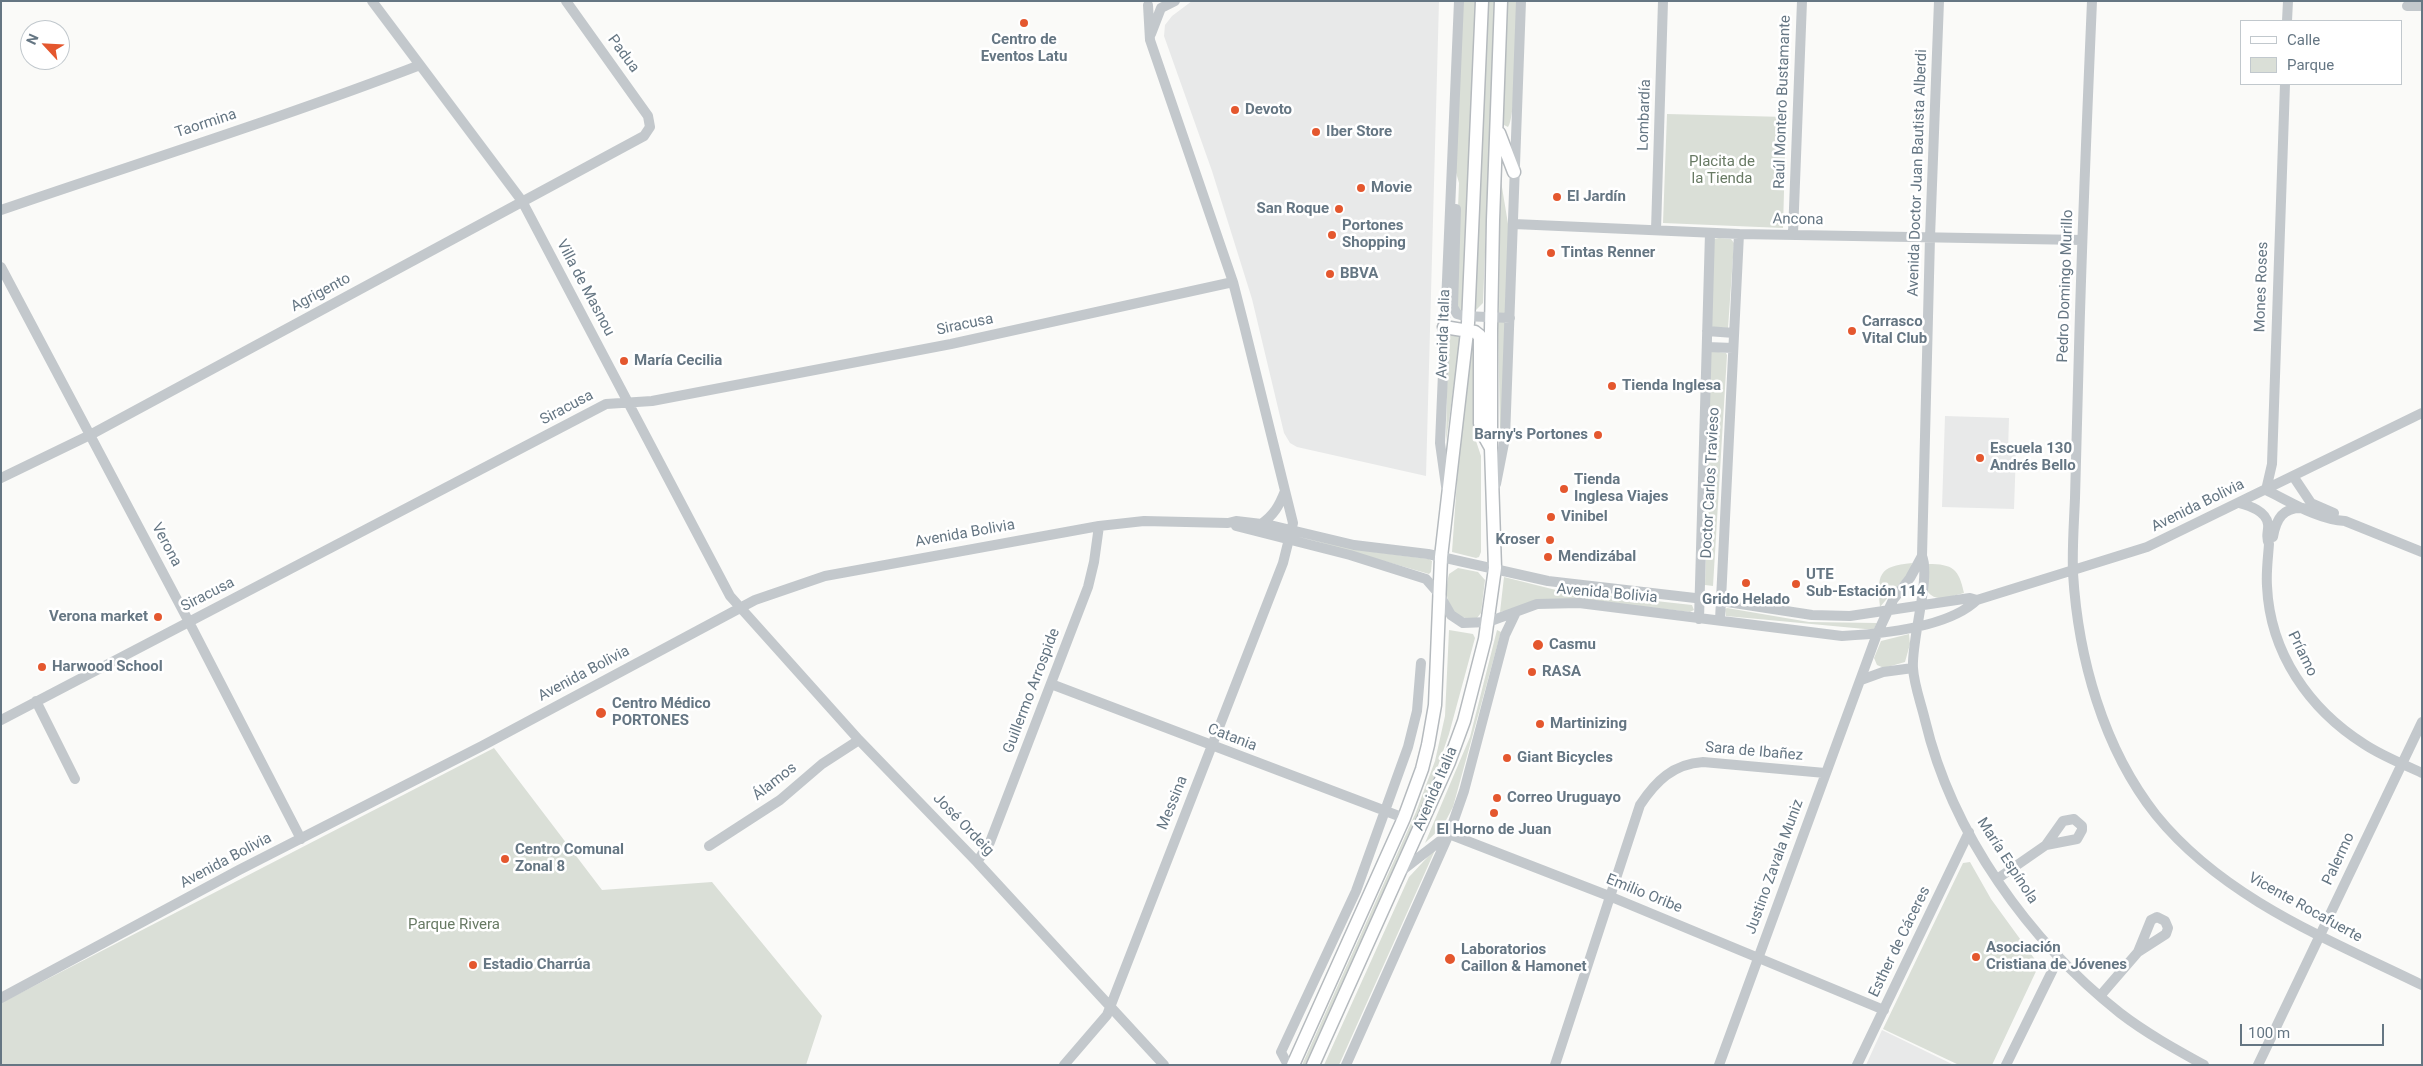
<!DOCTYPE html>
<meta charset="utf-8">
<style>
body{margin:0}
#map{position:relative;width:2423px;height:1066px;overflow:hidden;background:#fafaf8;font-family:Roboto,sans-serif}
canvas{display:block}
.frame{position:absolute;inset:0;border:2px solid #657683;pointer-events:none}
.legend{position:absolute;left:2240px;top:20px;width:162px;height:65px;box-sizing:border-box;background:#fff;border:1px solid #c1c8cd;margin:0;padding:6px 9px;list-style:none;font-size:15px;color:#657683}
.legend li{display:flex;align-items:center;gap:10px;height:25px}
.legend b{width:25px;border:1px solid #c1c8cd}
.north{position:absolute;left:20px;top:20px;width:50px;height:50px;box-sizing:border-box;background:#fff;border:1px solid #c1c8cd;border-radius:50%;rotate:295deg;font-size:14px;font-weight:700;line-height:20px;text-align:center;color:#657683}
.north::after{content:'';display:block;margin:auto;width:18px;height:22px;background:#e4572e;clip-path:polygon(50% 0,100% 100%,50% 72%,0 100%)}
.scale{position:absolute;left:2240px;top:1024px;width:144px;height:22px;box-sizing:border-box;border:2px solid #657683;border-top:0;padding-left:6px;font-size:15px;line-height:18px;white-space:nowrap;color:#657683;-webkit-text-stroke:4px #fff;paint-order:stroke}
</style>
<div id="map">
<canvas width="2423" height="1066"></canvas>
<div class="frame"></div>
<ul class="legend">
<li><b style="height:6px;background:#fff"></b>Calle</li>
<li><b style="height:14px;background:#dadfd7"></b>Parque</li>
</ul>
<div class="north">N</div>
<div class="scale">100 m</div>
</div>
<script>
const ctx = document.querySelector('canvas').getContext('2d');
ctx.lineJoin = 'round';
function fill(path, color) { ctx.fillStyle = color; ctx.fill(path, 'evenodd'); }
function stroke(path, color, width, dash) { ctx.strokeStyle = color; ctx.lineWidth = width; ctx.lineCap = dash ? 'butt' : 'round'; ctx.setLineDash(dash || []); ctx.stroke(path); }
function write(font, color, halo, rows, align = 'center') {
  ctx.font = font + ' Roboto,sans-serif'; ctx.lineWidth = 5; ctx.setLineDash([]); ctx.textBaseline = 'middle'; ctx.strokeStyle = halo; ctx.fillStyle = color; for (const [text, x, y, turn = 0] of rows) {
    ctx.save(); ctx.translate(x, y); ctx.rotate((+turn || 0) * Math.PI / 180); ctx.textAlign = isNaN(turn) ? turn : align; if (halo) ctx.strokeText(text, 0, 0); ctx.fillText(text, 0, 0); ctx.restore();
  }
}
const built = new Path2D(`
 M1192,1H1439L1426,476L1297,447L1290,443L1284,433L1252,299L1212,171L1164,36L1165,25L1172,16Z
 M1945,416L2009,418L2008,451L2016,452L2014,509L1942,507Z
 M1882,1030L1954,1065H1866Z`);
const green = new Path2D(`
 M1461,1H1476L1463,312L1454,308L1459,183L1455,169Z
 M1486,1H1495L1483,303L1475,311Z
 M1505,1H1518C1517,19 1516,120 1508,127L1502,124Z
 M1667,114L1786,117L1783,228L1663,223Z
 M1500,175L1509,230L1505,313H1499Z
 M1719,238L1731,239L1734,243L1728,328L1710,327L1713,239Z
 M1505,321L1502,427L1500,428L1498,322Z
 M1461,333L1446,442L1448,336V334Z
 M1475,337V438L1481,456V552L1479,557L1476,558L1452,552L1458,466L1472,339Z
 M1711,351L1726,353L1727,355L1713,586L1705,585Z
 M1304,538L1359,550L1429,559L1432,561L1431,572L1429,574Z
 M1912,563L1911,570L1880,607C1877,575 1878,566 1912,563Z
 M1928,564C1953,564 1959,569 1964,593C1952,596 1936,603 1928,592Z
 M1458,568L1478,572L1485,580L1481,613L1477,618C1448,622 1443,597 1449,574Z
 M1504,577L1556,590L1692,605L1694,610L1690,612L1576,599L1500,612Z
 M1727,608L1809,622L1877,623L1874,629H1865L1726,616L1725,609Z
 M1449,630L1473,634L1475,638L1449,734L1431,786L1306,1065H1302L1416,812L1435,761L1445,716Z
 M1497,630L1501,632L1453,807L1443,826L1425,843L1470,737Z
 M1909,634L1910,644L1905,662L1884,668L1877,665L1874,658L1881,641Z
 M494,748L602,890L712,882L822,1016L806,1065H1V1003Z
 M1436,848L1339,1065H1324L1409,877Z
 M1970,862L1991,899L2039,965L1992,1065H1959L1883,1029L1963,863Z`);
const minor = new Path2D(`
 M372,1L522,201L730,596L859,740L977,862L1164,1065
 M1939,1L1930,237L1922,556C1931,577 1911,641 1913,668C1914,685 1921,703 1925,720C1952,834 2029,941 2120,1013C2146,1033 2175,1049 2204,1065
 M2092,1C2087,117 2082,232 2079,348C2078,398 2076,448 2075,498C2074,523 2072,548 2073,573C2078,657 2103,748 2156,815C2224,899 2328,939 2422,985
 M2407,6H2422
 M2287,21L2288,1
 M1151,34L1161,8L1175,1
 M2285,84L2272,464L2266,490C2289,501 2318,520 2345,521L2422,552
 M1456,209L1453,307L1457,314L1464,316L1510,318
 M1,210C141,162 282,118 420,65
 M1514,224L1739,234L2082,240
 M1656,230L1663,1
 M1793,234L1802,1
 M1,267L189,622L301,839
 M1707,331L1734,333
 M1707,347L1733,348
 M2293,476L2311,503L2334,513
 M1,478L90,435L644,136L650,127L648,116L566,1
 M1496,484L1505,438L1521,1
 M1446,486L1440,443L1459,1
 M2239,503C2250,506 2266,511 2268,524C2269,531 2265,537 2269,544C2268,558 2266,572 2267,586C2270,653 2309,709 2364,744C2382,756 2403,764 2422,773
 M1261,524C1274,515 1279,506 1285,491
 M1236,526L1350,555L1426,579L1439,594L1451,615L1463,623L1488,622L1537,604L1579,603L1842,636C1881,634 1948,628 1977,600L2147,547L2422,413
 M2273,537C2276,519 2283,507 2303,508
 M1699,619L1710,233
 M1720,620L1739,234
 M1861,680L1883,672L1913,668
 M1051,684L1404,818
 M36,701L75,779
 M1,720L606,404L652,401L951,344L1233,282
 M709,846L780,800L822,764L859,740
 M977,862L990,842L1088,587L1094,562L1099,526
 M1400,872L1449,834L1609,896L1884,1010
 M1997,879L2046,845L2063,821L2074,819L2082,826V830L2077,839L2046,845
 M2100,996L2138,952L2166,934L2168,928L2165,921L2157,917L2151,920L2138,952
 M1,998L239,870L482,746L755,600L825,576L1099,526L1144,521L1228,523L1236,521L1270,525L1354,545L1428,554L1548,581L1721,601L1812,615L1850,616L1970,598L1977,600
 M1064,1065L1107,1015L1283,563L1293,523L1244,325L1233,282L1150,40L1148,5
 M1288,1065L1281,1052L1356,891L1408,747L1417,711L1421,663
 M1346,1065L1449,834L1464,791L1505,635L1516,612
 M1555,1065L1640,805C1656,781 1673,764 1703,762L1825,773
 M1719,1065L1877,634L1893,600L1910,578L1922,556
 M1857,1065L1969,832
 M2006,1065L2059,957
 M2258,1065L2422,722`);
const major = new Path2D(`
 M1499,133L1514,172
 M1444,327L1475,332L1480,336V423L1482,432L1491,448
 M1293,1065L1404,818L1422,769L1428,745L1435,705L1441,557L1468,323L1482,1
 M1313,1065L1449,762L1464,721L1485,639L1495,568L1491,448V330L1493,220L1501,1`);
const markers = [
 [1024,23,5,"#e4572e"],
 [1235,110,5,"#e4572e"],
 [1316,132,5,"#e4572e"],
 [1361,188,5,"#e4572e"],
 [1557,197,5,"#e4572e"],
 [1339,209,5,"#e4572e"],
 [1332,235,5,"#e4572e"],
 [1551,253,5,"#e4572e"],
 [1330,274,5,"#e4572e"],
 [1852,331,5,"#e4572e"],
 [624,361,5,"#e4572e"],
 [1612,386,5,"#e4572e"],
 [1598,435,5,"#e4572e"],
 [1980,458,5,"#e4572e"],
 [1564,489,5,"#e4572e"],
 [1551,517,5,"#e4572e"],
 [1550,540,5,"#e4572e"],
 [1548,557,5,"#e4572e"],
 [1746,583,5,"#e4572e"],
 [1796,584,5,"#e4572e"],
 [158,617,5,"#e4572e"],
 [1538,645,6,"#e4572e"],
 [42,667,5,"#e4572e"],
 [1532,672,5,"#e4572e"],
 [601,713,6,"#e4572e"],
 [1540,724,5,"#e4572e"],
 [1507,758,5,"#e4572e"],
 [1497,798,5,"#e4572e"],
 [1494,813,5,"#e4572e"],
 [505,859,5,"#e4572e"],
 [1976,957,5,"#e4572e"],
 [1450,959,6,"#e4572e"],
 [473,965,5,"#e4572e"]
];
const poiNames = [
 ["Centro de",1024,40,"center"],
 ["Eventos Latu",1024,57,"center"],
 ["Devoto",1245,110],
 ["Iber Store",1326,132],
 ["Movie",1371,188],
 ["El Jardín",1567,197],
 ["San Roque",1329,209,"right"],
 ["Portones",1342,226],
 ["Shopping",1342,243],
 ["Tintas Renner",1561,253],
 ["BBVA",1340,274],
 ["Carrasco",1862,322],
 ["Vital Club",1862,339],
 ["María Cecilia",634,361],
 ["Tienda Inglesa",1622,386],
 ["Barny's Portones",1588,435,"right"],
 ["Escuela 130",1990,449],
 ["Andrés Bello",1990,466],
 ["Tienda",1574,480],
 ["Inglesa Viajes",1574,497],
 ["Vinibel",1561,517],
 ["Kroser",1540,540,"right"],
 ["Mendizábal",1558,557],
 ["UTE",1806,575],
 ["Sub-Estación 114",1806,592],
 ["Grido Helado",1746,600,"center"],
 ["Verona market",148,617,"right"],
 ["Casmu",1549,645],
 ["Harwood School",52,667],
 ["RASA",1542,672],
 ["Centro Médico",612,704],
 ["PORTONES",612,721],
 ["Martinizing",1550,724],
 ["Giant Bicycles",1517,758],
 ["Correo Uruguayo",1507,798],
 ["El Horno de Juan",1494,830,"center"],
 ["Centro Comunal",515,850],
 ["Zonal 8",515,867],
 ["Asociación",1986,948],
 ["Cristiana de Jóvenes",1986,965],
 ["Laboratorios",1461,950],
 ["Caillon & Hamonet",1461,967],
 ["Estadio Charrúa",483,965]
];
const streetNames = [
 ["Padua",623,54,54],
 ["Raúl Montero Bustamante",1783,102,-88],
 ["Lombardía",1645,115,-88],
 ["Taormina",206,124,-18],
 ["Avenida Doctor Juan Bautista Alberdi",1918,173,-88],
 ["Ancona",1798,220,1],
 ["Pedro Domingo Murillo",2066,286,-88],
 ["Mones Roses",2262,287,-88],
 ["Villa de Masnou",585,288,62],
 ["Agrigento",321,293,-28],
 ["Siracusa",965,325,-12],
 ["Avenida Italia",1444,334,-88],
 ["Siracusa",567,408,-28],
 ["Doctor Carlos Travieso",1711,483,-87],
 ["Avenida Bolivia",2198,506,-26],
 ["Avenida Bolivia",965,534,-10],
 ["Verona",166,545,62],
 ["Avenida Bolivia",1607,594,5],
 ["Siracusa",208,595,-27],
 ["Príamo",2302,654,64],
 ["Avenida Bolivia",584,674,-28],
 ["Guillermo Arrospide",1032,691,-69],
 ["Catania",1232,738,21],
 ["Sara de Ibañez",1754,752,5],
 ["Álamos",775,782,-38],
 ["Avenida Italia",1436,789,-67],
 ["Messina",1173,803,-68],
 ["José Ordeig",963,825,46],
 ["Palermo",2339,859,-65],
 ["Avenida Bolivia",226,861,-28],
 ["María Espínola",2007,861,57],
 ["Justino Zavala Muniz",1775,867,-70],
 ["Emilio Oribe",1644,894,22],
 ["Vicente Rocafuerte",2305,908,29],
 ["Esther de Cáceres",1900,942,-64]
];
const parkNames = [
 ["Placita de",1722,162],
 ["la Tienda",1722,179],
 ["Parque Rivera",454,925]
];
fill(built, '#e8e9e9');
fill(green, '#dadfd7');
stroke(major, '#b5babe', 15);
stroke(minor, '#c3c8cc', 10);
stroke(major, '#fff', 12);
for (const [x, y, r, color] of markers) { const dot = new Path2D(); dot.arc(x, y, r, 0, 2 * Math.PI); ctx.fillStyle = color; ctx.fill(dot); stroke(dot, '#fff', 2); }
write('bold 15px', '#657683', '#fff', poiNames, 'left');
write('15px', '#657683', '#fff', streetNames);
write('15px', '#687a64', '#fff', parkNames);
</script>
